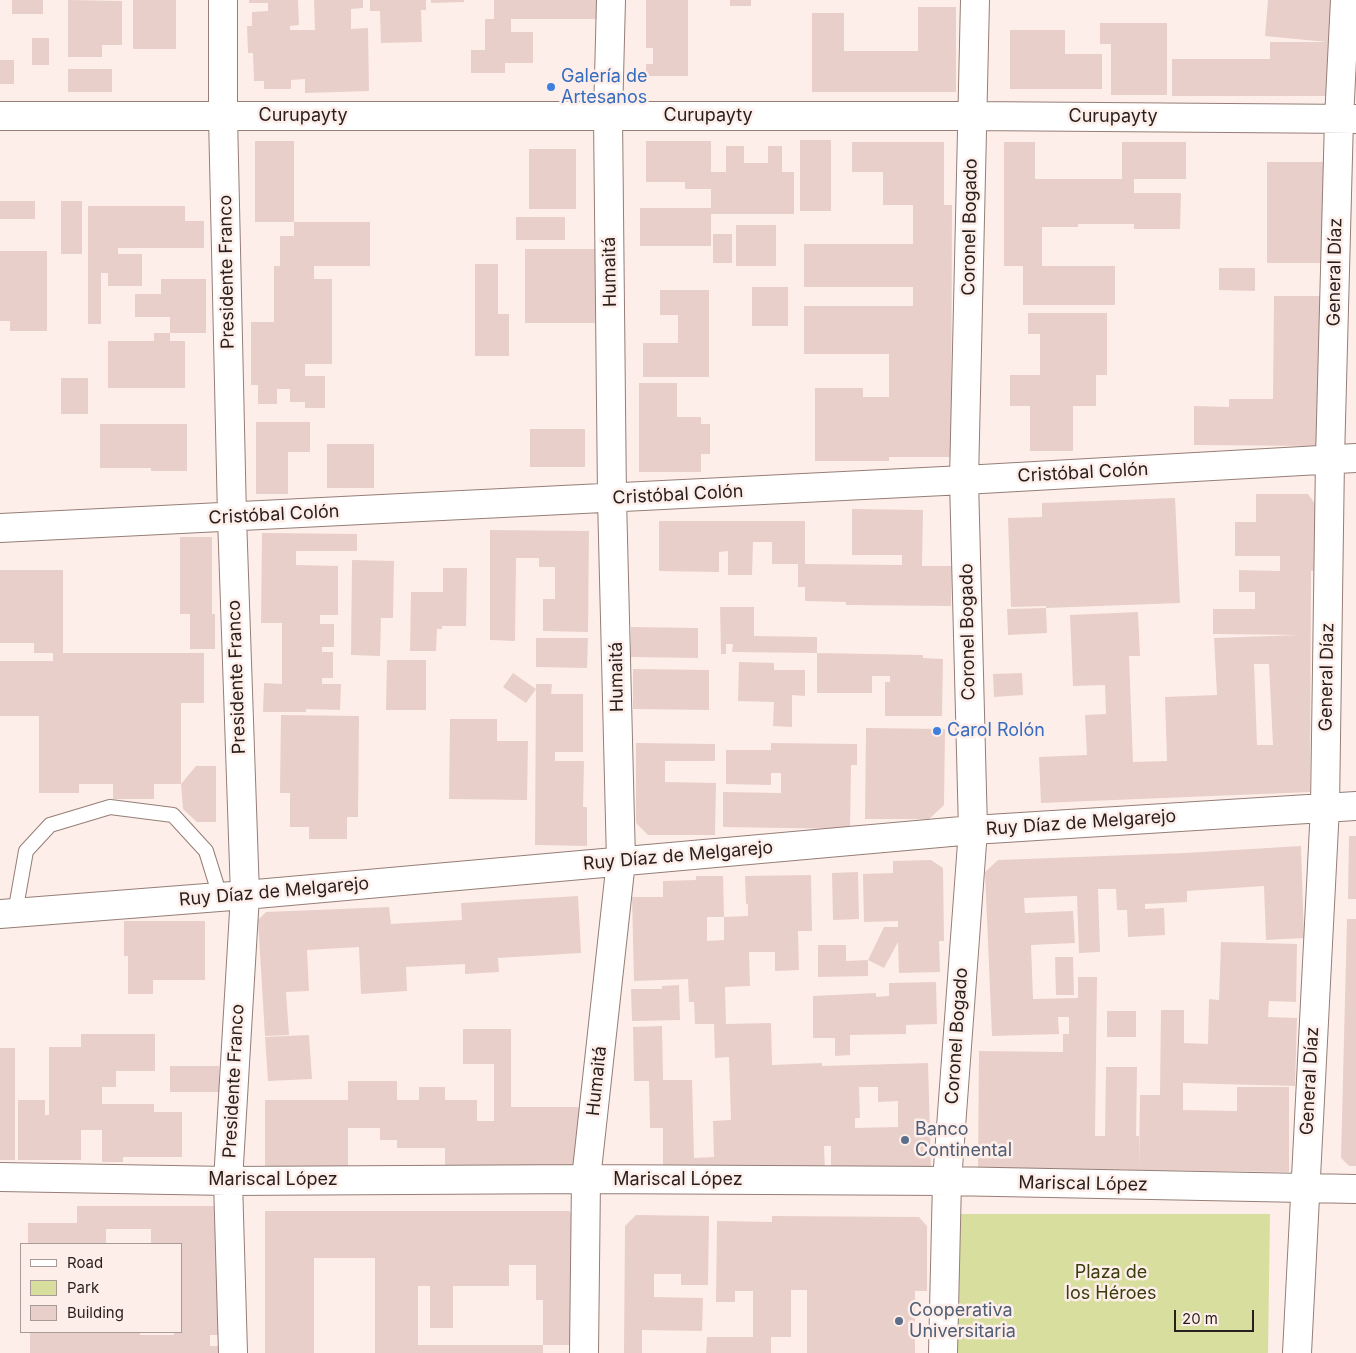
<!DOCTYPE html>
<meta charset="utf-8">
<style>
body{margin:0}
#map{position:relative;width:1356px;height:1353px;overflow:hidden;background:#feeee9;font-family:Inter,sans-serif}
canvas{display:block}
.legend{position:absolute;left:20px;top:1243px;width:162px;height:90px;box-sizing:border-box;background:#feeee9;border:1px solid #a89b97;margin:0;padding:6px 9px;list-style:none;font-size:15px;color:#281f1c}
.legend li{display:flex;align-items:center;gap:10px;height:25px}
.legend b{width:25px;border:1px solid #a89b97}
.scale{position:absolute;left:1174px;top:1310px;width:80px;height:22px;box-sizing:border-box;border:2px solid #281f1c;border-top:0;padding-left:6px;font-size:15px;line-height:18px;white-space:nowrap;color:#281f1c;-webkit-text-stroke:4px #feeee9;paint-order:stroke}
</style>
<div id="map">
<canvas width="1356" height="1353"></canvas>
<ul class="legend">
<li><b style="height:6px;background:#fff"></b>Road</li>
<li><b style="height:14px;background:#d7de9e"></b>Park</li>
<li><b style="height:14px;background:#e9cfc9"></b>Building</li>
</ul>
<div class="scale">20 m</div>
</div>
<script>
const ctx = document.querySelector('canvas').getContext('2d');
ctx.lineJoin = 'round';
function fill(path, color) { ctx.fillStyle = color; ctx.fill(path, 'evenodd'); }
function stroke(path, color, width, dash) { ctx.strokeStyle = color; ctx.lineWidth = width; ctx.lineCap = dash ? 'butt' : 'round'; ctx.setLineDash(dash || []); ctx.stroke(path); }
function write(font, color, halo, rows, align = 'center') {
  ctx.font = font + ' Inter,sans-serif'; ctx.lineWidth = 5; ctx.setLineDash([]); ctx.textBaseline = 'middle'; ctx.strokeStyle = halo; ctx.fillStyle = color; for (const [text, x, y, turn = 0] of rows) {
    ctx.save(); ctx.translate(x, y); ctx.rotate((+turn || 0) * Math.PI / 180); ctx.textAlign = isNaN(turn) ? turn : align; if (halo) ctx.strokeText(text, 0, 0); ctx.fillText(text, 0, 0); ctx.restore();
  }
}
const green = new Path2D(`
 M956,1214H1270L1268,1353H952Z`);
const building = new Path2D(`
 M12,0H43V14H12Z
 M68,0L122,1V45H102V57H68Z
 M133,0H176V49H133Z
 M249,0H298L299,25L290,26V30H315L314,0H363V8L351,9V29L368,28L369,91L305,93V79L291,80V89H264V81H254L253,53H248L247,26H252V12L268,11V3H249Z
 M370,0H426V10H421L422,42L381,43L380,11H370Z
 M431,0H464V2L431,3Z
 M494,0H596V19H511V32H533V63H505V73H471V50H485V19H494Z
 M646,0H688V76H646V64H653V48H646Z
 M730,0H751V6H730Z
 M1268,0H1334L1330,96H1172V59H1270V42H1327L1265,36Z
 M918,7H956V92H812V13H844V51H918Z
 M1100,23H1167V95H1111V44H1100Z
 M1010,30H1065V54H1102V89H1010Z
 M32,38H49V65H32Z
 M0,60H14V84H0Z
 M68,69H112V92H68Z
 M800,140H831V211H800Z
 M255,141H294V222H255Z
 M646,141H711V172H726V146H744V163H768V146H782V172H794V214H711V246H640V208H711V189H685V182H646Z
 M852,142H944V205H952L951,457H889V461H815V388H863V397H889V354H804V306H913V287H804V244H913V205H883V172H852Z
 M1004,142H1035V179H1122V142H1186V179H1134V193H1181L1180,229H1134V224H1078V227H1042V266H1115V305H1023V266H1004Z
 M529,149H576V209H529Z
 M1267,162H1325V263H1267Z
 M0,201H35V219H0Z
 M61,201H82V254H61Z
 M88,206H185V221H204V248H118V254H142V286H108V273H101V324H88Z
 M516,217H565V240H516Z
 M294,222H370V266H314V279H332V364H305V376H325V408H305V402H290V389H277V404H258V385H251V322H274V266H280V236H294Z
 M736,225H776V266H736Z
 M713,234H732V263H713Z
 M525,249H595V323H525Z
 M0,251H47V331H10V321H0Z
 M475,264H498V314H509V356H475Z
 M1219,268H1255V291L1219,290Z
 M161,279H206V333H170V317H135V294H161Z
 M752,287H788V326H752Z
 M660,290H709V377H643V343H678V315H660Z
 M1274,296H1320V446L1194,445V406L1229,407V399H1273Z
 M1028,313H1107V375H1096V406H1073V451H1030V406H1010V375H1040V334H1028Z
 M154,333H170V341H185V388H108V341H154Z
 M61,378H88V414H61Z
 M639,383H677V417H701V424H710V454H701V472H639Z
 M256,422H310V452H288V494H256Z
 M100,424H187V471H151V468H100Z
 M530,429H585V467H530Z
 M327,444H374V488H327Z
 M1256,494H1308L1316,505L1317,571H1311L1310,792L1041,803L1039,757L1087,755L1085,715L1106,714L1105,685L1073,686L1070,615L1138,612L1140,656H1129L1133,762L1167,761L1165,697L1217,695L1214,638L1299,635L1213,634V609H1255V592H1239V570L1280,571V556H1235V522H1256ZM1254,664H1269L1273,745H1257Z
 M1175,498L1180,603L1046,608V606L1011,607L1008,518L1042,517V503Z
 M852,509L923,510L922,566H952L951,606L846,605V602L805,601V587H798V564H772V542H753L752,575H728V551L719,552V572L659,571V521H805V564L902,565V555H852Z
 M490,530L589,531L588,632L543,631V599H555V567H539V558H516L515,641L490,640Z
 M262,533L357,534V551H296V565L338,566V615H320V624H334V647H322V652H333V678H322V684H341L340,710L306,709V712H263L264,683L282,684V623H261Z
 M180,537H212V614H215V649H190V614H180Z
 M352,560L394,561L393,618H381L380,656L351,655Z
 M443,568H467L466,626H442V629H437L436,651H410L411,592H443Z
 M0,570H63V653H204V703H181V784H154V799H113V784H79V793H39V716H0V661H53V653H34V643H0Z
 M720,607H754V636L817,637V653L923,655V658L943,659L942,716H885V682H890V676H872V693H817V653L732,652L733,644H726V654H721Z
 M1046,608L1047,633L1008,635L1007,609Z
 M631,627L698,628V658L631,657Z
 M536,638H588L587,668L536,667Z
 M387,660H426V710H386Z
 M739,662L774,663V670H805V696L792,695V727L773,726L774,702L738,701Z
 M633,669L709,670V710L633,709Z
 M513,673L536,689L526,703L503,687Z
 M1022,673L1023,695L994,697L993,674Z
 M536,684H552L551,694H583V752H555V761H584L583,807H587V846L535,845Z
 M281,715L359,716L358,817H347V839H309V827H290V793H280Z
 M450,719H497V741H528L527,800L449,799Z
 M866,728L945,729L944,805L929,819H865Z
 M636,743L715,744V761H665V782L716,783L715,835H648L636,823Z
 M771,743L857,744V765H851L850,829L723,827V792L781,793V773H771V785L726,784V750H771Z
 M196,766H216V822H197L183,809L181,784Z
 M1349,836H1356V899H1348Z
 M1301,846L1304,938L1266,940L1264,886L1187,891V902L1145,904V909L1164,908L1165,935L1128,937L1127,910H1117L1116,889H1098L1100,952L1079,953L1077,896L1024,898L1025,913L1073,911L1075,943L1031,945L1033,999L1078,998V977H1097L1095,1136H1105L1106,1067H1137L1136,1136H1139V1170L1095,1169L1094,1183L1061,1182L1062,1169L978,1168L979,1051L1063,1052V1034H1069V1017H1058L1059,1034L992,1036L985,872L998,860L1185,853Z
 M931,860L943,868L944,941H939L940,972L899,973L898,942L884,968L868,960L884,927H898V921L864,922L863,874L893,873V861Z
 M858,872L859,919L833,920L832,873Z
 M811,875L812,931H798L799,970L775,971V952H749L750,986L725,987L726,1024L771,1023L772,1065L822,1063V1066L928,1063L931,1170L831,1172V1146H824L825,1173H663V1128H650L649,1081H634L633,1027L662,1026L663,1080H692L694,1158L714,1157L713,1121L731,1120L729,1057L715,1058L714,1024H695L694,1002H689L688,979L634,981L632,897H663V881L696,880V876H723L724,917H707V941L724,940V917L748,916V904H746L745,876ZM859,1087H878V1102L898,1101V1127L855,1128V1118H860Z
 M578,896L581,953L498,958L499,972L465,974V964L406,967L407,991L361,994L359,947L307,950L309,991L286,992L289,1035L265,1036L258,920L266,912L389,907L391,924L462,920L461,903Z
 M1347,919H1356V1166H1349L1341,1158Z
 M124,921H205V980H153V994H128V956H124Z
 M1221,942L1297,944L1296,1002L1269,1001L1268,1017L1297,1018L1295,1086L1183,1083V1110L1237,1111V1087H1289V1172L1139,1170L1140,1095H1160L1161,1010H1184V1043L1208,1044L1209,999L1219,1000Z
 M818,945H846V961L868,960V976L818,977Z
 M1055,957H1073L1074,995H1056Z
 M936,982L937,1024L906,1025V1034L850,1035V1055L835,1056V1038H813V996L876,993V997L889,996V983Z
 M679,985L680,1020L632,1021L631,989H662V986Z
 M1107,1011H1136V1037H1107Z
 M463,1029H511V1107H582V1160L573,1169H445V1148H397V1140H380V1128H348V1176H265V1100H348V1081H397V1100H419V1087H445V1100H477V1121H494V1064H463Z
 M81,1034H155V1071H116V1087H102V1104H154V1112H182V1157H123V1162H102V1130H81V1160H18V1100H45V1115H49V1047H81Z
 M309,1035L312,1079L268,1081L265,1037Z
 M0,1048H15V1160H0Z
 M170,1066H219V1092H170Z
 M77,1206H221V1335H210V1346H221V1353H30V1332H140V1335H174V1332H181V1244H151V1229H106V1244H28V1223H77Z
 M265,1211H569L582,1224V1345H543V1353H375V1258H314V1353H265ZM509,1265H536V1300H543V1345H418V1286H430V1328H453V1286H509Z
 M636,1215L709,1216L708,1285H681V1274H654V1297L703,1298L702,1331L642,1330V1353H624L625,1226Z
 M772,1216L919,1217L927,1226V1291H915V1353H807V1290H791V1337H771V1353H706L707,1337H753V1291H735V1302H716L717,1221L772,1222Z`);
const lane = new Path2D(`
 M15,913L26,851L50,825L110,807L173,815L206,851L220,896`);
const street = new Path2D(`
 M223,0V116L232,517L245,895L228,1181L233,1353
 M0,116H973L1356,119
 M0,528L964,480L1356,458
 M0,914L245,895L973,830L1356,806
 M0,1177L228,1181L586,1179L947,1181L1356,1189
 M584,1353L586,1179L621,861L612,498L608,116L611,0
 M943,1353L947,1181L973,830L964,480L975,0
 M1297,1353L1325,807L1330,459L1339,119L1345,0`);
const markers = [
 [551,87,5,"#3f7fe0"],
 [937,731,5,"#3f7fe0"],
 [905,1140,5,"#5c6f8a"],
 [899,1321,5,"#5c6f8a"]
];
const shopNames = [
 ["Galería de",561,77],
 ["Artesanos",561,98],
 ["Carol Rolón",947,731]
];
const streetNames = [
 ["Curupayty",303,116],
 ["Curupayty",708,116],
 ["Curupayty",1113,117],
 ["Coronel Bogado",970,227,-89],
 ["Presidente Franco",227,272,-91],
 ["Humaitá",610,272,-91],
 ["General Díaz",1335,272,-89],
 ["Cristóbal Colón",1083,473,-3],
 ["Cristóbal Colón",678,495,-3],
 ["Cristóbal Colón",274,515,-3],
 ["Coronel Bogado",968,632,-91],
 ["Presidente Franco",237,677,-92],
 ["Humaitá",617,677,-91],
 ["General Díaz",1327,677,-89],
 ["Ruy Díaz de Melgarejo",1081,823,-4],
 ["Ruy Díaz de Melgarejo",678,856,-5],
 ["Ruy Díaz de Melgarejo",274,892,-5],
 ["Coronel Bogado",957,1036,-86],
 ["Presidente Franco",234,1081,-87],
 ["Humaitá",597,1081,-84],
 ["General Díaz",1310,1081,-87],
 ["Mariscal López",273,1180],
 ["Mariscal López",678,1180],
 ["Mariscal López",1083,1184,1]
];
const serviceNames = [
 ["Banco",915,1130],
 ["Continental",915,1151],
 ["Cooperativa",909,1311],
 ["Universitaria",909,1332]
];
const parkNames = [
 ["Plaza de",1111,1273],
 ["los Héroes",1111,1294]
];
fill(green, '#d7de9e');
fill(building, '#e9cfc9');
stroke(lane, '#957e76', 16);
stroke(street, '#957e76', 30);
stroke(lane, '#fff', 14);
stroke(street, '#fff', 28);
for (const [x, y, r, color] of markers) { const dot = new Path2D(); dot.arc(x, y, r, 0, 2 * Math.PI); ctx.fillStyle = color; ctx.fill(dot); stroke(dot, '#feeee9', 2); }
write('18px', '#366cbe', '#feeee9', shopNames, 'left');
write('18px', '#281f1c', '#feeee9', streetNames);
write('18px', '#4e5e75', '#feeee9', serviceNames, 'left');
write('18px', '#393c0b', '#feeee9', parkNames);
</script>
